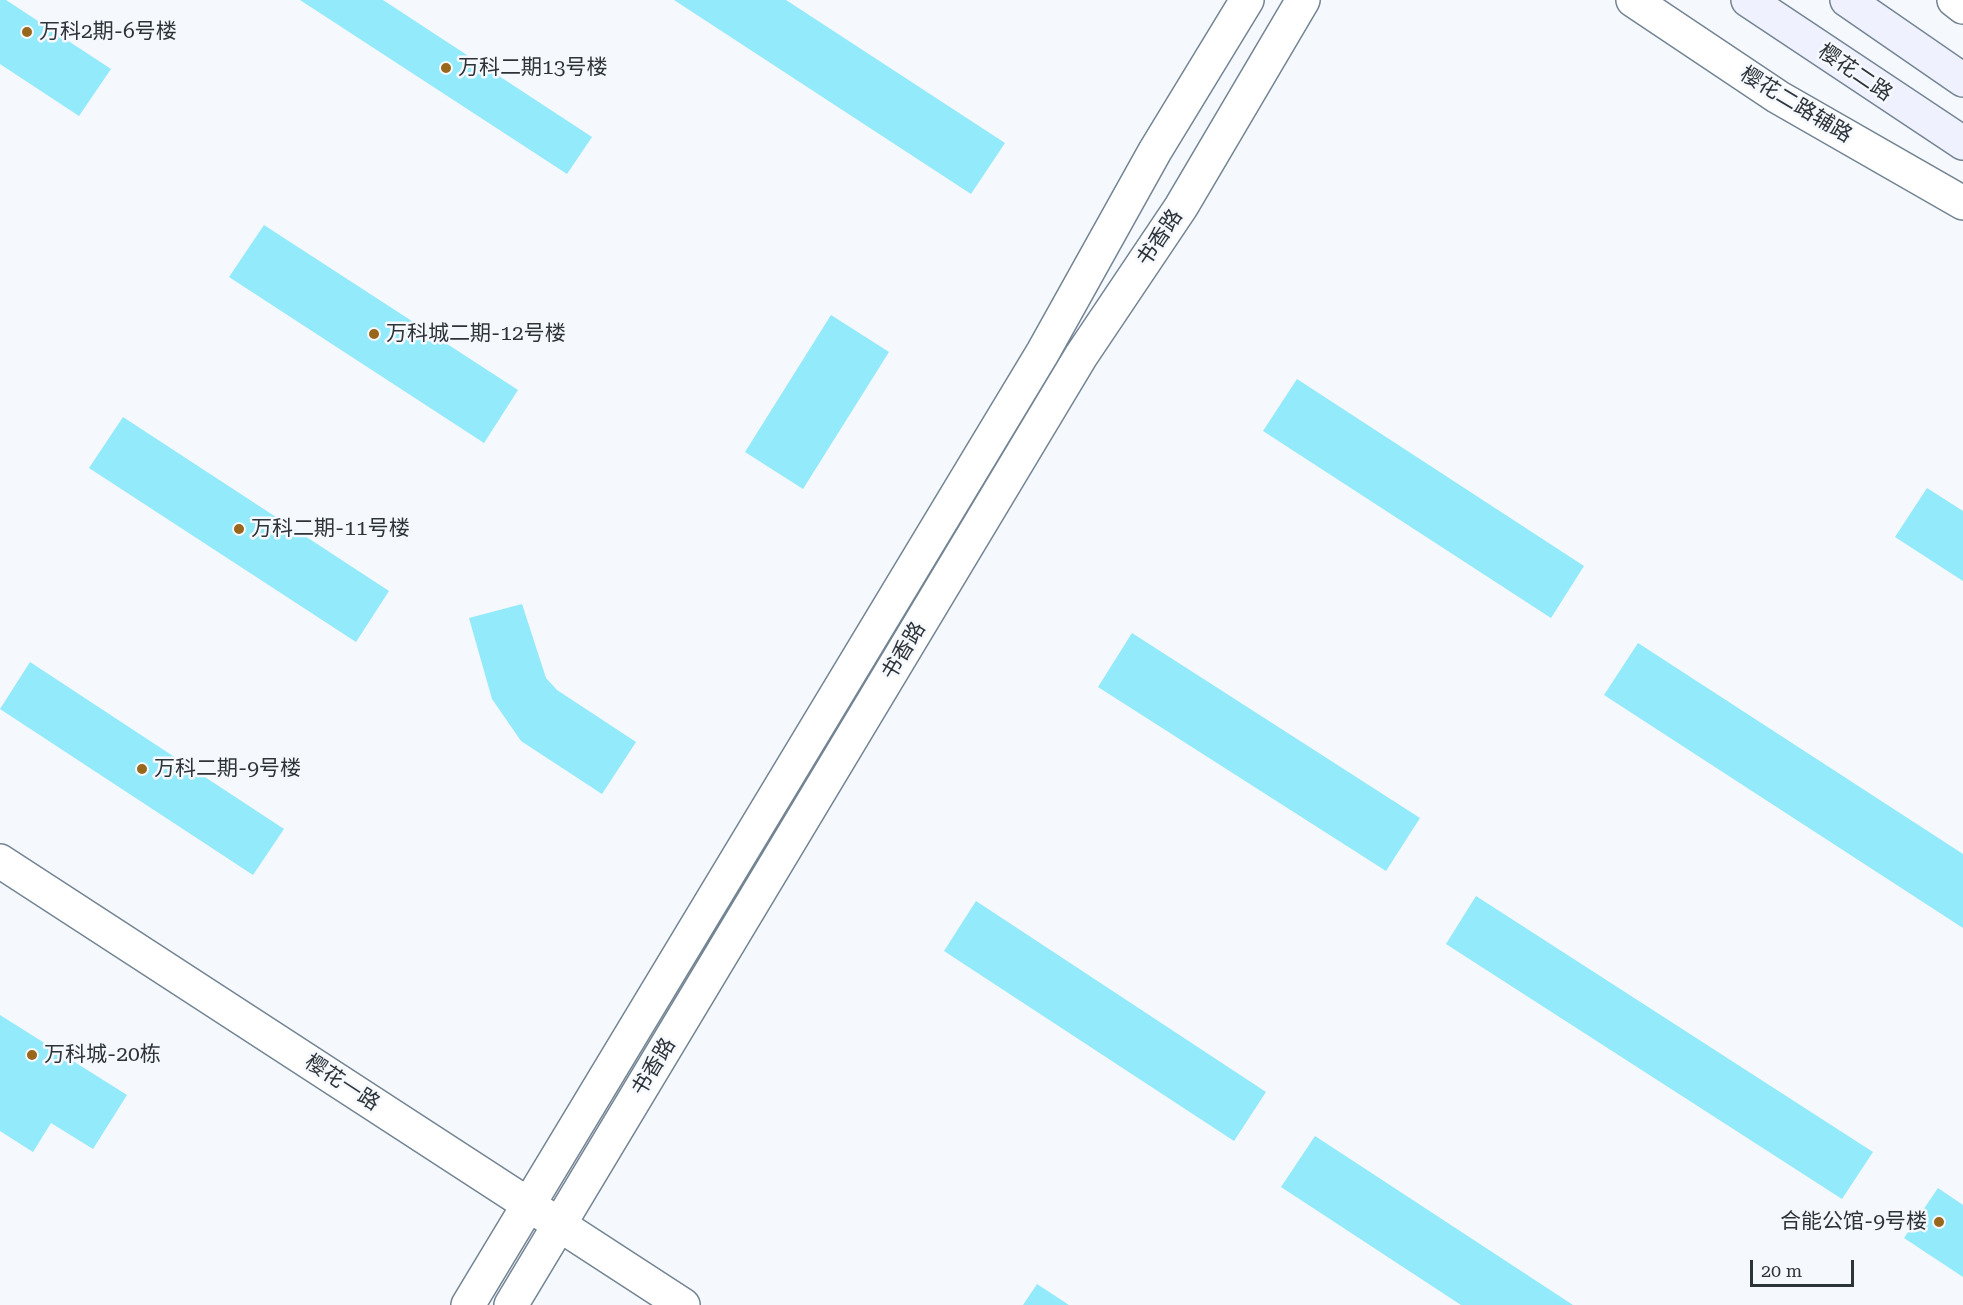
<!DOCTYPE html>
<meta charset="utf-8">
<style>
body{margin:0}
#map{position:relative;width:1963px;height:1305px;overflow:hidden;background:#f5f8fc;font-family:"Roboto Serif",serif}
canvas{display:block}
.scale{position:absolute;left:1750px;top:1260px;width:104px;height:27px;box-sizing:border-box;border:3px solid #2c3339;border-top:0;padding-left:8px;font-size:18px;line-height:21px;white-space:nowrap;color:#2c3339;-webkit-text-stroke:4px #f5f8fc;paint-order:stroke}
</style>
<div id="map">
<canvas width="1963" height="1305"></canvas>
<div class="scale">20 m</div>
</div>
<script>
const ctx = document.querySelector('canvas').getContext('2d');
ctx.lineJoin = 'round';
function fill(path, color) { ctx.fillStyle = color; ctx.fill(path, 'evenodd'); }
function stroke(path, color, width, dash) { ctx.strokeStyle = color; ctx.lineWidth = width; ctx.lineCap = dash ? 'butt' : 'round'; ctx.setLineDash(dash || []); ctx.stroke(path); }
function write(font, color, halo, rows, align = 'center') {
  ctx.font = font + ' "Roboto Serif","Noto Sans SC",serif'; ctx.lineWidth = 5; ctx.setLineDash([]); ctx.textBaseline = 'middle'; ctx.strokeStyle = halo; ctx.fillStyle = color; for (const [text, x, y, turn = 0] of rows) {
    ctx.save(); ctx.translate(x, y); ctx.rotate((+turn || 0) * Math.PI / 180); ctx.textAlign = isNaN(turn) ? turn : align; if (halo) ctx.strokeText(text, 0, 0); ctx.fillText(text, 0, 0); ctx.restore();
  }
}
const building = new Path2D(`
 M0,0H6L111,69L79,116L0,64Z
 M300,0H383L592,137L567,174Z
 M674,0H786L1005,143L971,194Z
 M264,225L518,390L484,443L229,277Z
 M831,315L889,352L803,489L745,452Z
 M1297,379L1584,566L1551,618L1263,431Z
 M123,417L389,591L356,642L89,468Z
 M1927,488L1963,511V581L1895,537Z
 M522,604L546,678L557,690L636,742L602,794L521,741L492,699L469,618Z
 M1132,633L1420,818L1386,871L1098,687Z
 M1638,643L1963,854V928L1604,695Z
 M30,662L284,829L253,875L0,709Z
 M1476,896L1873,1152L1842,1199L1446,944Z
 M976,901L1266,1092L1234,1141L944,951Z
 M0,1015L127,1095L93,1149L51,1123L33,1152L0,1131Z
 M1315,1136L1573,1305H1461L1281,1187Z
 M1938,1188L1963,1205V1277L1904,1238Z
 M1037,1284L1069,1305H1023Z`);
const minor = new Path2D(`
 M1633,0L1778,97L1963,203
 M1954,0L1963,7`);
const tertiary = new Path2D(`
 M0,861L683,1305
 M468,1305L1043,352L1155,151L1247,0
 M511,1305L1081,356L1181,207L1303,0`);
const secondary = new Path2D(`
 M1748,0L1963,143
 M1847,0L1963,80`);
const markers = [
 [27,32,6,"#99671b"],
 [446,68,6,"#99671b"],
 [374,334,6,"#99671b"],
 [239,529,6,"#99671b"],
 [142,769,6,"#99671b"],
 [32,1055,6,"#99671b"],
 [1939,1222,6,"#99671b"]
];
const poiNames = [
 ["万科2期-6号楼",39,32],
 ["万科二期13号楼",458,68],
 ["万科城二期-12号楼",386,334],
 ["万科二期-11号楼",251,529],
 ["万科二期-9号楼",154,769],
 ["万科城-20栋",44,1055],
 ["合能公馆-9号楼",1927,1222,"right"]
];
const streetNames = [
 ["樱花二路",1855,73,34],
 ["樱花二路辅路",1796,105,31],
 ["书香路",1160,238,-56],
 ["书香路",904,651,-59],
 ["书香路",654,1067,-59],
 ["樱花一路",342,1083,33]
];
fill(building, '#93eafb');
stroke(minor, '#738493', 36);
stroke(tertiary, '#738493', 36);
stroke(secondary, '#738493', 36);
stroke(minor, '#fff', 33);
stroke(tertiary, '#fff', 33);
stroke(secondary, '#eff1ff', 33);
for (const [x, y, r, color] of markers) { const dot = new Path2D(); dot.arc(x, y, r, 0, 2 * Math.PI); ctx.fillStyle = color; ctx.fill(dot); stroke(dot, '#f5f8fc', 2); }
write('21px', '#2c3339', '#f5f8fc', poiNames, 'left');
write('21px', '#2c3339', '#f5f8fc', streetNames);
</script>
